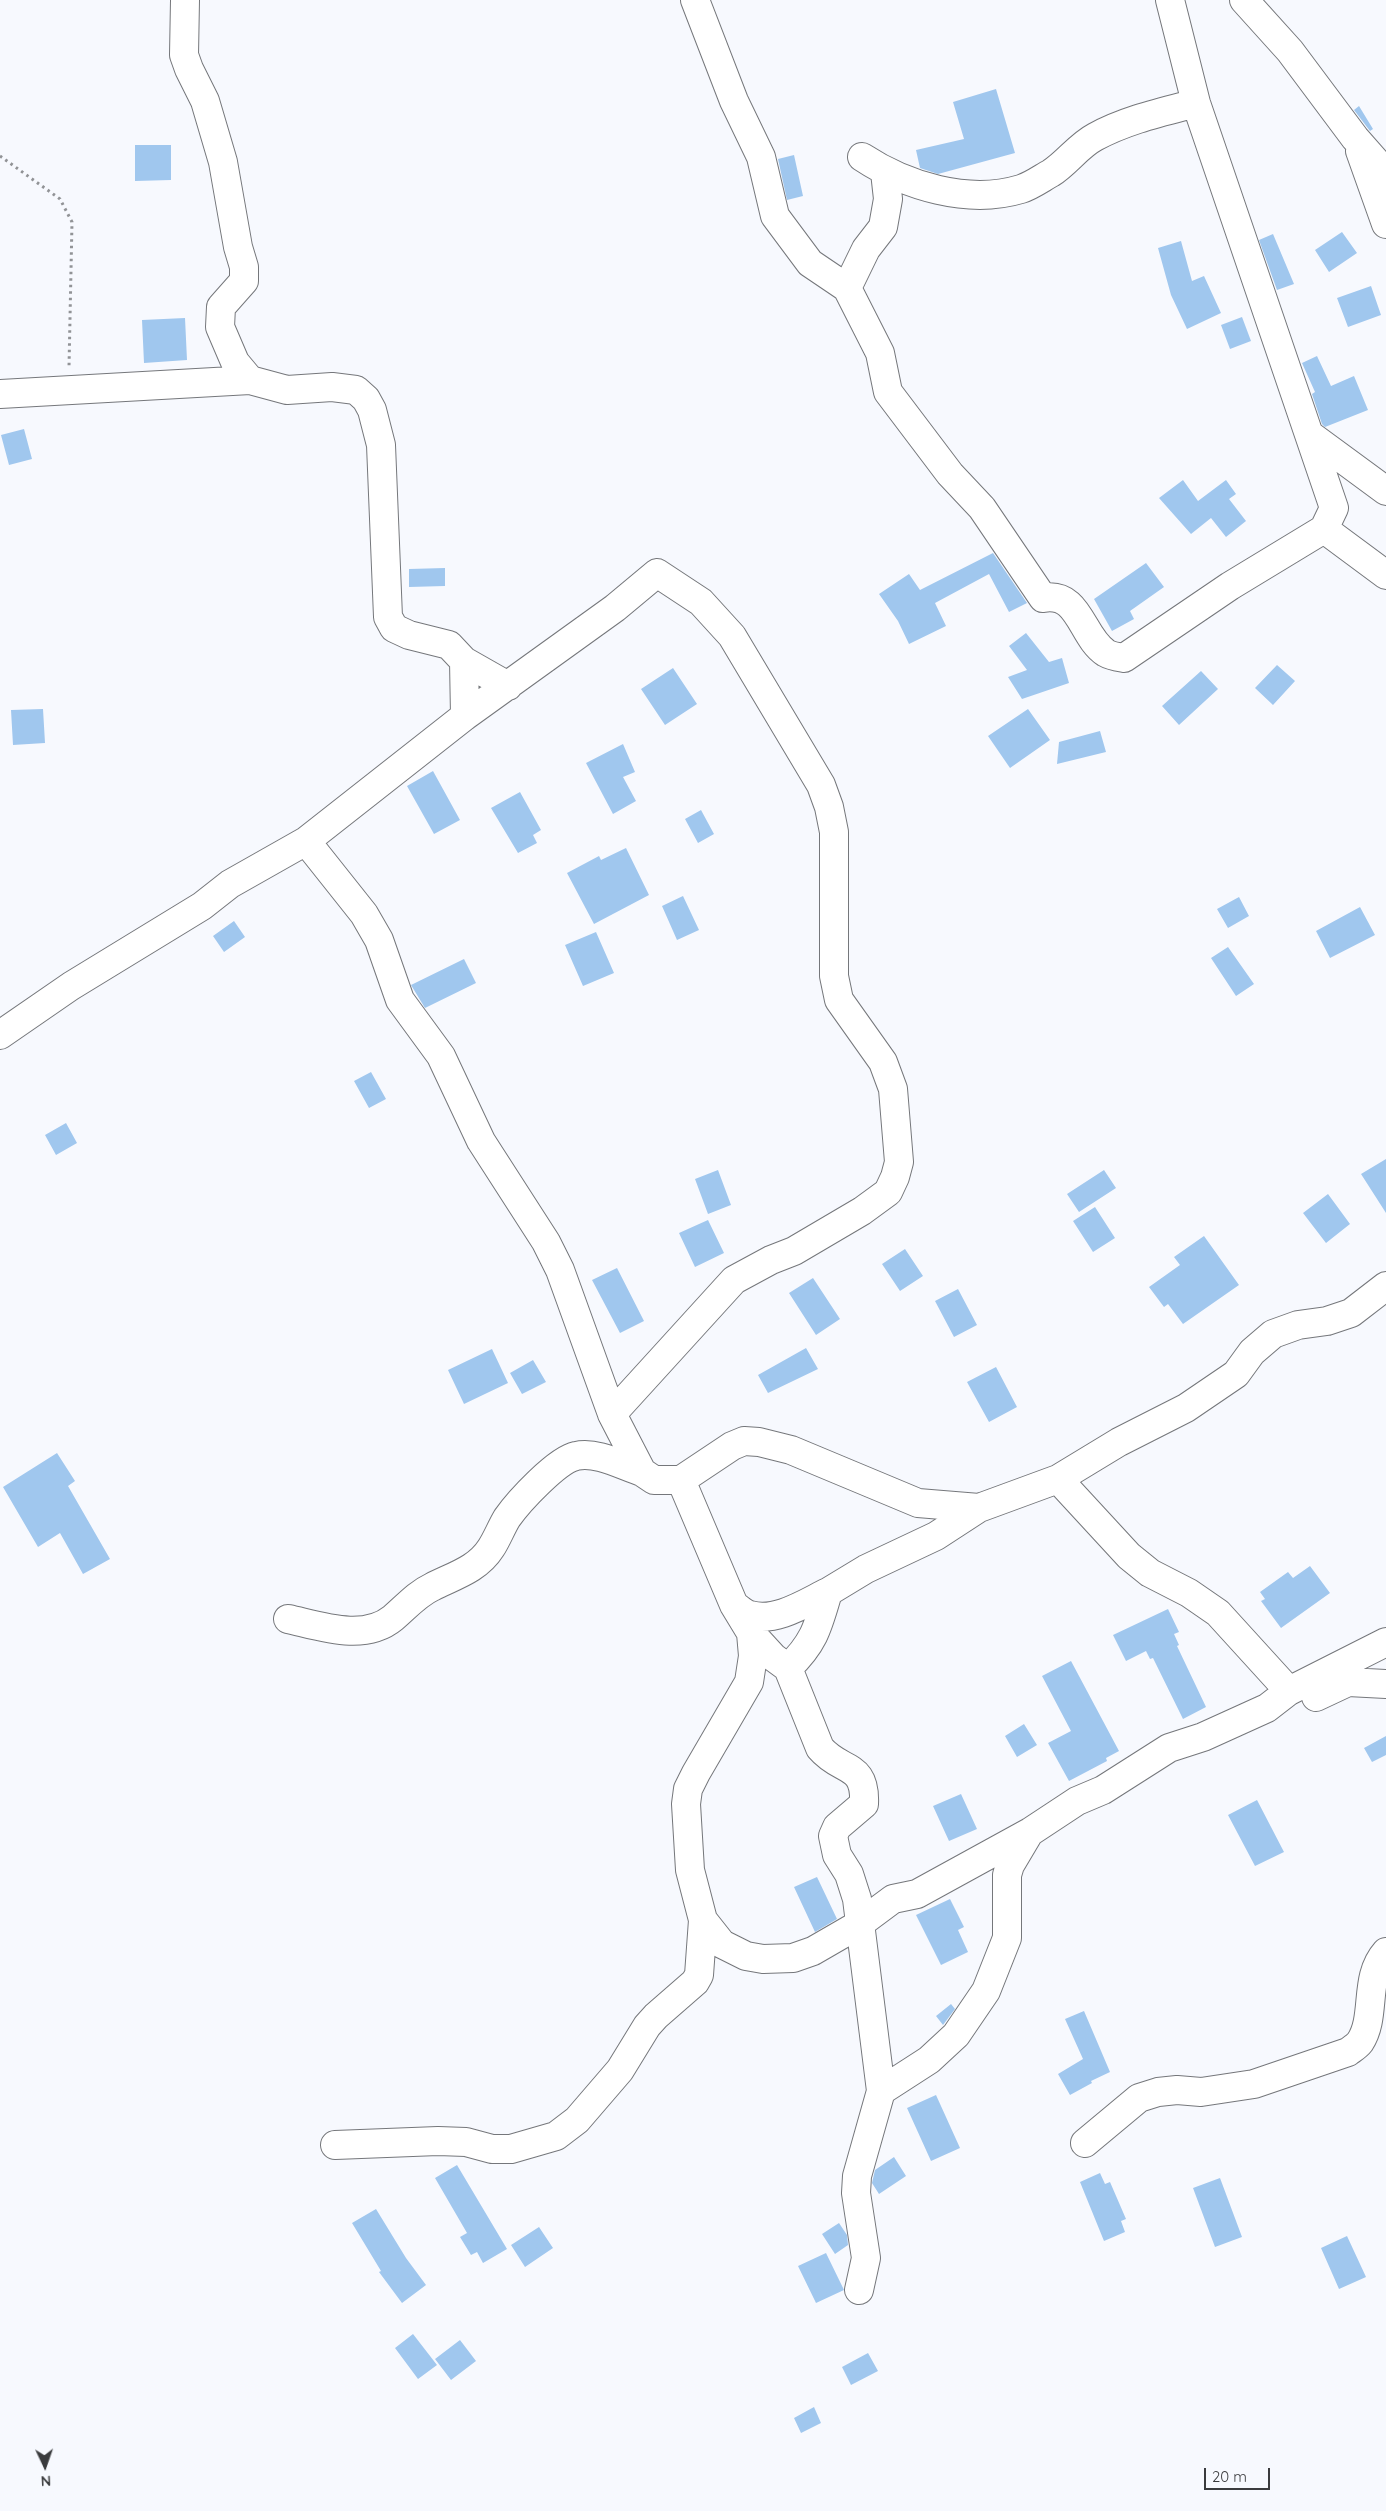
<!DOCTYPE html>
<style>
body{margin:0}
#map{position:relative;width:1386px;height:2511px;overflow:hidden;background:#f7f9fe;font-family:Quicksand,sans-serif}
canvas{display:block}
.north{position:absolute;left:20px;top:2441px;width:50px;height:50px;-webkit-text-stroke:4px #f7f9fe;paint-order:stroke;rotate:177deg;font-size:14px;font-weight:700;line-height:20px;text-align:center;color:#3a3b3d}
.north::after{content:'';display:block;margin:auto;width:18px;height:22px;background:#3a3b3d;clip-path:polygon(50% 0,100% 100%,50% 72%,0 100%)}
.scale{position:absolute;left:1204px;top:2468px;width:66px;height:22px;box-sizing:border-box;border:2px solid #3a3b3d;border-top:0;padding-left:6px;font-size:15px;line-height:18px;white-space:nowrap;color:#3a3b3d;-webkit-text-stroke:4px #f7f9fe;paint-order:stroke}
</style>
<div id="map">
<canvas width="1386" height="2511"></canvas>
<div class="north">N</div>
<div class="scale">20 m</div>
</div>
<script>
const ctx = document.querySelector('canvas').getContext('2d');
ctx.lineJoin = 'round';
function fill(path, color) { ctx.fillStyle = color; ctx.fill(path, 'evenodd'); }
function stroke(path, color, width, dash) { ctx.strokeStyle = color; ctx.lineWidth = width; ctx.lineCap = dash ? 'butt' : 'round'; ctx.setLineDash(dash || []); ctx.stroke(path); }
const building = new Path2D(`
 M996,89L1015,153L938,174L920,168L916,150L964,139L953,102Z
 M1359,106L1373,129L1370,131L1354,110Z
 M135,145H171V180L135,181Z
 M794,155L803,196L787,200L778,159Z
 M1342,232L1357,253L1329,272L1315,250Z
 M1273,234L1294,284L1277,290L1259,240Z
 M1181,241L1192,281L1204,276L1221,313L1187,329L1171,295L1158,248Z
 M1371,286L1381,315L1348,327L1337,298Z
 M1242,317L1251,341L1230,349L1221,325Z
 M185,318L187,360L144,363L142,320Z
 M1317,356L1331,386L1354,376L1368,410L1325,427L1322,424L1312,394L1315,392L1302,363Z
 M24,429L32,459L9,465L1,435Z
 M1183,480L1198,501L1226,480L1236,494L1229,499L1246,521L1226,537L1211,518L1191,534L1159,498Z
 M993,553L1027,603L1009,612L989,574L935,603L946,626L909,644L898,621L879,594L909,574L920,590Z
 M1146,563L1164,587L1130,611L1134,619L1112,631L1094,599Z
 M445,568V586L409,587V569Z
 M1026,633L1049,662L1062,658L1069,683L1022,699L1008,677L1027,670L1009,646Z
 M1277,665L1295,681L1273,705L1255,688Z
 M673,668L697,704L665,725L641,689Z
 M1201,671L1218,689L1179,725L1162,706Z
 M43,709L45,743L13,745L11,710Z
 M1028,709L1050,740L1010,768L988,736Z
 M1100,731L1106,752L1057,764L1059,742Z
 M623,744L635,772L623,777L636,801L613,814L586,763Z
 M433,771L460,820L434,834L407,786Z
 M520,792L541,830L533,835L537,843L518,853L491,808Z
 M701,810L714,834L698,843L685,819Z
 M626,848L649,895L594,924L567,873L599,856L601,860Z
 M683,896L699,930L677,940L662,906Z
 M1239,897L1249,916L1228,928L1217,909Z
 M1360,907L1375,935L1330,958L1316,931Z
 M234,921L245,937L224,952L213,936Z
 M596,932L614,973L583,986L565,945Z
 M1228,947L1254,984L1236,996L1211,958Z
 M464,959L476,983L425,1008L411,985Z
 M371,1072L386,1099L369,1108L354,1081Z
 M66,1123L77,1143L56,1155L45,1135Z
 M1386,1159V1213L1361,1174Z
 M718,1170L731,1205L708,1214L695,1179Z
 M1104,1170L1116,1188L1079,1212L1067,1194Z
 M1328,1194L1350,1224L1326,1243L1303,1213Z
 M1095,1207L1115,1238L1093,1252L1073,1221Z
 M708,1220L724,1253L695,1267L679,1233Z
 M1204,1236L1239,1285L1183,1324L1168,1304L1164,1307L1149,1287L1180,1265L1174,1257Z
 M905,1249L923,1276L900,1291L882,1264Z
 M617,1268L644,1321L620,1333L592,1280Z
 M813,1278L840,1319L816,1335L789,1293Z
 M958,1289L977,1325L954,1337L935,1301Z
 M806,1348L818,1369L768,1393L758,1375Z
 M492,1349L508,1383L464,1404L448,1370Z
 M533,1360L546,1382L522,1394L510,1373Z
 M996,1367L1017,1407L989,1422L967,1382Z
 M57,1453L75,1481L68,1486L110,1559L83,1574L60,1533L38,1547L3,1487Z
 M1310,1566L1330,1593L1281,1628L1261,1601L1265,1599L1260,1592L1288,1572L1293,1578Z
 M1168,1609L1179,1632L1174,1634L1179,1645L1177,1646L1206,1707L1183,1719L1153,1658L1150,1659L1146,1651L1126,1661L1113,1635Z
 M1071,1661L1119,1751L1106,1758L1107,1761L1069,1781L1048,1743L1071,1731L1042,1676Z
 M1024,1724L1037,1745L1017,1757L1005,1736Z
 M1386,1736V1755L1372,1762L1364,1748Z
 M961,1794L977,1829L949,1841L933,1806Z
 M1257,1800L1284,1852L1255,1866L1228,1815Z
 M817,1877L837,1919L815,1932L794,1887Z
 M950,1899L964,1927L958,1930L968,1952L941,1965L916,1915Z
 M951,2004L955,2009L943,2025L936,2016Z
 M1084,2011L1110,2072L1091,2081L1092,2083L1070,2095L1058,2074L1083,2059L1065,2019Z
 M936,2095L960,2148L931,2161L907,2108Z
 M894,2157L906,2176L879,2194L872,2183L875,2170Z
 M457,2165L507,2249L483,2263L477,2252L471,2255L460,2237L467,2233L435,2178Z
 M1100,2173L1105,2184L1110,2182L1126,2219L1121,2221L1125,2232L1104,2241L1080,2182Z
 M1220,2178L1242,2237L1215,2247L1193,2188Z
 M376,2209L406,2258L426,2285L402,2303L379,2272L381,2271L352,2223Z
 M839,2223L847,2235L848,2245L835,2254L822,2234Z
 M539,2227L553,2248L525,2267L511,2245Z
 M1347,2236L1366,2277L1339,2289L1321,2248Z
 M826,2253L844,2290L816,2303L798,2266Z
 M413,2334L437,2365L418,2379L395,2348Z
 M460,2340L476,2361L451,2380L435,2359Z
 M868,2353L878,2371L851,2385L842,2367Z
 M814,2407L821,2423L801,2433L794,2418Z`);
const path = new Path2D(`
 M0,156L60,199L72,222L69,367`);
const minor = new Path2D(`
 M185,0L184,55L189,69L205,101L223,162L238,247L244,267V281L221,307L220,327L235,362L250,380
 M695,0L734,101L761,157L775,216L810,263L847,288L880,353L888,392L950,474L982,508L1043,598C1080,591 1081,637 1106,653C1111,656 1118,657 1124,658L1230,586L1324,529L1334,508L1196,103L1170,0
 M1244,0L1290,51L1355,138L1386,173
 M1360,151L1386,224
 M862,157C906,186 968,205 1021,189C1031,186 1042,178 1051,173C1067,163 1078,146 1095,137C1126,120 1162,112 1196,103
 M847,288L866,249L883,227L888,199L885,172
 M0,394L250,380L287,390L332,387L356,390L366,399L372,410L381,445L388,617L394,628L409,635L449,645L464,661L508,686
 M1310,435L1386,491
 M1324,529L1386,575
 M464,661L465,716
 M306,841L364,914L379,940L400,1000L441,1056L481,1141L546,1242L560,1270L612,1414L642,1472L654,1480H681L732,1446L744,1441L759,1442L791,1450L918,1503L979,1508L1058,1479L1119,1442L1186,1408L1236,1374L1252,1352L1273,1334L1298,1325L1327,1321L1351,1313L1386,1286
 M0,1035L71,986L202,906L230,884L306,841L465,716L615,608L657,573L701,602L732,636L821,785L829,807L834,832V976L839,1000L883,1062L893,1089L899,1162L895,1177L888,1192L862,1211L794,1251L771,1260L734,1280L612,1414
 M1058,1479L1129,1556L1150,1573L1189,1593L1218,1613L1289,1691
 M681,1480L734,1605L751,1633L773,1657L788,1668L820,1748C841,1773 866,1762 864,1804L837,1827L833,1836L837,1855L849,1874L857,1899L881,2091L857,2176L856,2193L866,2258L859,2290
 M734,1605C738,1608 745,1614 750,1615C776,1623 807,1602 828,1592
 M288,1619C320,1626 364,1642 393,1618C406,1607 417,1594 432,1587C453,1576 477,1570 491,1548C497,1539 501,1528 507,1518C519,1501 557,1460 576,1456C597,1451 623,1466 642,1472
 M788,1668C815,1642 818,1626 828,1592L866,1569L936,1536L979,1508
 M1316,1697L1348,1682L1386,1684
 M703,1920L722,1944L746,1956L763,1959L793,1958L813,1951L858,1925L893,1899L917,1894L1030,1832L1077,1801L1103,1790L1169,1748L1203,1737L1267,1708L1289,1691L1386,1642
 M881,2091L929,2060L956,2035L986,1991L1007,1938V1875L1010,1865L1029,1833
 M1085,2143L1139,2098L1158,2092L1177,2090L1201,2092L1254,2084L1348,2052C1352,2049 1357,2046 1360,2042C1377,2016 1363,1978 1386,1952
 M335,2145L438,2141L466,2142L492,2149H511L556,2136L577,2120L620,2070L647,2026L656,2016L695,1982L699,1975L703,1920L690,1870L686,1804L688,1789L696,1773L749,1682L753,1656L751,1633`);
fill(building, '#a0c7ee');
stroke(minor, '#75777b', 30);
stroke(path, '#919396', 3, [2.5, 4]);
stroke(minor, '#fff', 28);
</script>
